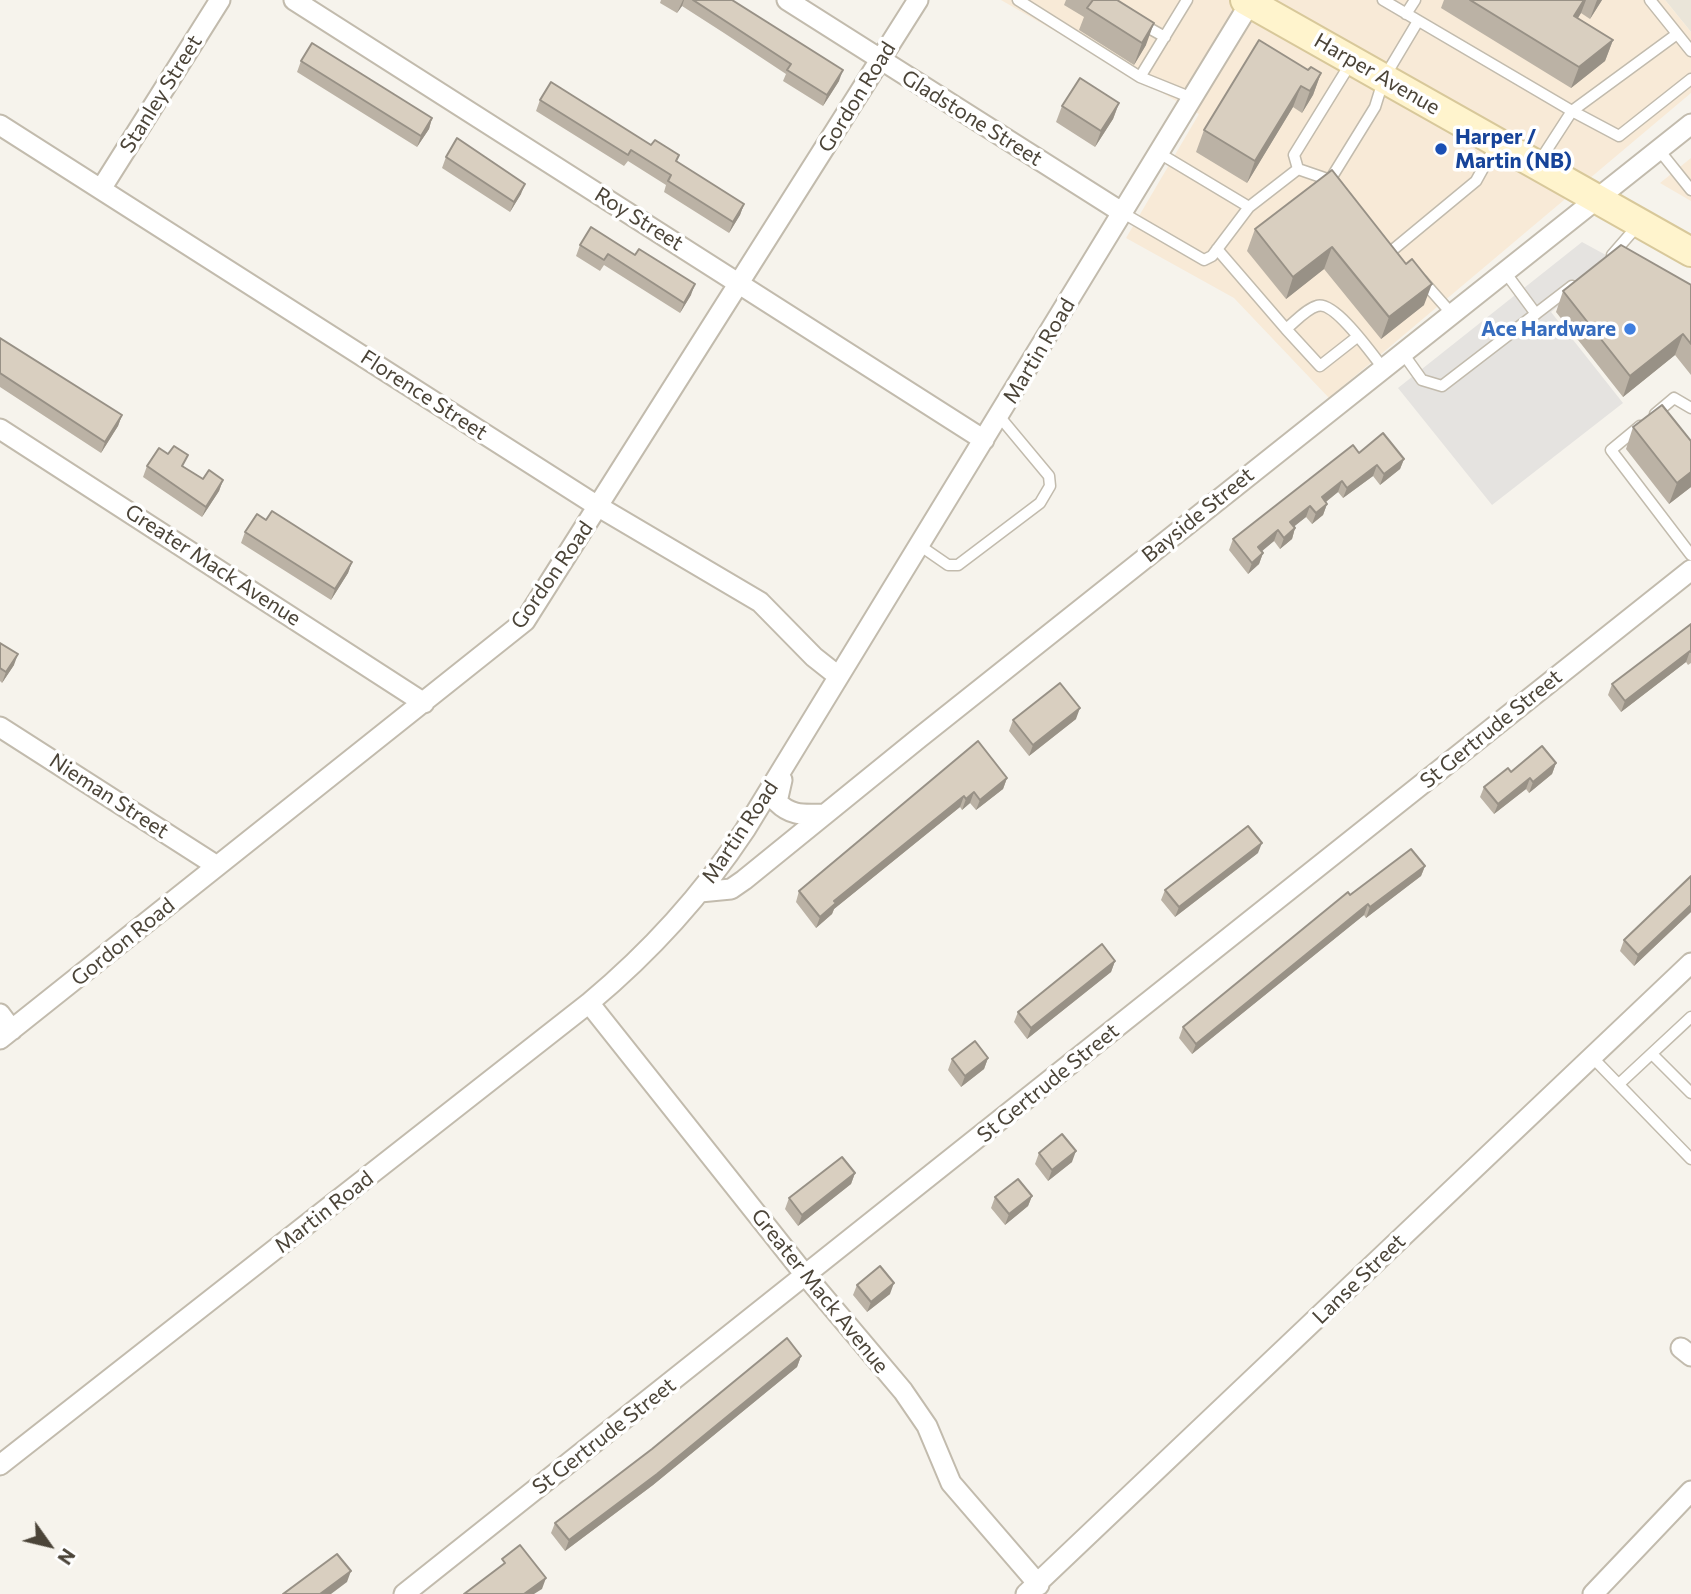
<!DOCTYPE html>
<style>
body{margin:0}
#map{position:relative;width:1691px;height:1594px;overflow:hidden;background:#f6f3ec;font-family:Commissioner,sans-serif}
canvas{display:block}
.north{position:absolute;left:14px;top:1510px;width:70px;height:70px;-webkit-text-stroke:5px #fff;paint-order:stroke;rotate:124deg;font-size:19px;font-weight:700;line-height:28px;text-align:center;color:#4b4438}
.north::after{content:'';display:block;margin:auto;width:24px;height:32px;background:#4b4438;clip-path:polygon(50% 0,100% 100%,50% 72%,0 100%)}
</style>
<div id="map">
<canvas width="1691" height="1594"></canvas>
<div class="north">N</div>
</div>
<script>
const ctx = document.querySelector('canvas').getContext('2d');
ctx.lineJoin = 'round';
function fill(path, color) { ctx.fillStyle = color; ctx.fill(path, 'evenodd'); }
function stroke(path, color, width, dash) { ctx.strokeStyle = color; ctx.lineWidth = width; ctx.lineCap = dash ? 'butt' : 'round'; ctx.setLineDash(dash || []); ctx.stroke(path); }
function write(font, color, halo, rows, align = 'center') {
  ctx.font = font + ' Commissioner,sans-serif'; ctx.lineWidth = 7; ctx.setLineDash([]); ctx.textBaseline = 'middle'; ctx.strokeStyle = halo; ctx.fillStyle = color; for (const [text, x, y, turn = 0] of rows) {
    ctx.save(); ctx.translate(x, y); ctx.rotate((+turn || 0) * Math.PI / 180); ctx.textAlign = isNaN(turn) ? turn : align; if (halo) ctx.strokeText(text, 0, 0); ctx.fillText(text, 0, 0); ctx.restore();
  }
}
const residential = new Path2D(`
 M1665,0H1691V32Z`);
const commercial = new Path2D(`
 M1001,0H1665L1691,32V93L1329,398L1234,298L1126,238L1199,114Z
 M1691,158V201L1660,183Z`);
const parking = new Path2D(`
 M1582,242L1615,260L1551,312L1623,403L1492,505L1398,388Z`);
const lane = new Path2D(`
 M1018,0L1140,77L1192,98
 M1383,0L1572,111L1677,34
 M1650,0L1691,51
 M1406,14L1415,0
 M1140,23L1165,37
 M1140,77L1187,0
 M1659,150L1691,190
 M1159,153L1249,207L1298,169
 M1539,162L1572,111L1619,136L1691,79
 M1298,169L1294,155L1352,61
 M1298,169L1330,180
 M1331,182L1330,180L1375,107L1384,78L1418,21
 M1123,213L1204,260L1212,256L1249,207
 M1217,249L1286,329
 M1389,253L1476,181L1497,143
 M1612,255L1639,224
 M1505,272L1536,314
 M1422,280L1452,314
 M1357,337L1320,366L1286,329C1295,322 1306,309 1317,306C1334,300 1372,354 1383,368
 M1402,352L1422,380L1442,386L1572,286
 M1655,414L1674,398L1691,408
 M1640,426L1611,450L1691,555
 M919,545L948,565H958L1040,503L1050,486L1049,476L999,416
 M1652,1054L1691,1093
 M1592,1057L1691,1159
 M1619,1084L1691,1017`);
const street = new Path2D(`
 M294,0L984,440
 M787,0L1123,213
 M0,125L599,507L760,602L814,657L838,676
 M101,189L220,0
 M0,429L424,703
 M0,727L217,866
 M782,780L777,802C792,817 805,814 825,814
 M700,892L731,889L744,880L919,738L1691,124
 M589,1003L806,1276L903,1391L927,1426L951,1483L1039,1585
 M0,1014L12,1030
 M0,1039L525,621L918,0
 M1681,1348L1691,1356
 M0,1465L589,1003C649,953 702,895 745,830L1250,3
 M404,1594L1691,570
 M1026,1594L1691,963
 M1593,1594L1691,1491`);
const secondary = new Path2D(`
 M1245,0L1691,252`);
const wall = new Path2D(`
 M661,0H732L839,81L823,106L783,81L786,74L724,33L682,6L677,13L660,3Z
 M1066,0H1117L1146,45L1134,65L1079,30L1084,17L1064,5Z
 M1444,0H1602L1590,19L1581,13L1578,18L1613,40L1605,61L1571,88L1441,8Z
 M301,61L432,118L429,129L417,147L297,72Z
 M1308,70L1321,73L1313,95L1302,113L1293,107L1247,183L1196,152L1204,130Z
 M540,100L677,162L744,204L740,215L729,233L664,192L666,185L628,161L624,166L536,111Z
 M1119,103L1113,119L1095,147L1056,122L1062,106Z
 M446,157L521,194L510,212L442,168Z
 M1332,170L1424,305L1381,339L1324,269L1286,299L1247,251L1255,229Z
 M580,245L635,255L691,295L680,313L604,265L600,271L576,256Z
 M1691,285V375L1675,355L1623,397L1556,312L1563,291Z
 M0,338L122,415L118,426L101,453L0,387Z
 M1633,427L1691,441V487L1669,504L1626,449Z
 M1359,453L1404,459L1400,469L1380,485L1373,476L1343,498L1338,492L1326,502L1327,504L1323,515L1312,524L1306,517L1294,526L1295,528L1292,539L1280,549L1274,541L1261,551L1263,553L1259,564L1248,574L1229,550L1233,539Z
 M147,466L184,467L203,479L223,480L219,491L202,517L143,477Z
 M266,520L352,562L348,573L331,600L241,543L245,532Z
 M1691,624V663L1688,665L1686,662L1621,712L1608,695L1612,684Z
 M0,643L14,665L2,683L0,681Z
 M1076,719L1029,756L1009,731L1013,720Z
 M978,741L1007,778L1003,789L976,810L970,803L962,810L960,807L834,909L832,914L816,928L796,902L799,891Z
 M1556,763L1552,774L1529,793L1526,789L1494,814L1480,797L1484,787L1511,772Z
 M1258,853L1175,917L1161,900L1165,890Z
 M1425,866L1421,876L1366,918L1364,915L1192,1054L1179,1038L1183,1027L1350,895Z
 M1691,876V912L1634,966L1620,951L1624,940Z
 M1115,961L1111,972L1027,1039L1014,1022L1018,1012Z
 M988,1058L984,1069L961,1087L948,1070L952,1059Z
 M1039,1153L1072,1162L1048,1181L1035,1164Z
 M855,1173L851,1184L798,1226L785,1209L789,1198Z
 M1032,1196L1028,1206L1005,1225L991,1208L995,1197Z
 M857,1285L890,1294L867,1312L853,1295Z
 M801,1356L797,1367L653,1485L565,1551L551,1533L555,1523Z`);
const shadedWall = new Path2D(`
 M683,0H684L682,6L677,13Z
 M1584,0H1586L1581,13L1566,37L1574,16Z
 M1597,0H1602L1590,19Z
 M1154,23L1146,45L1134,65L1142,43Z
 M1613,40L1605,61L1571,88L1579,67Z
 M843,70L839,81L823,106L827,95Z
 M1321,73L1313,95L1302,113L1310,91Z
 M1301,86L1293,107L1247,183L1255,161Z
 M1119,103L1113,119L1095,147L1101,131Z
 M432,118L429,129L417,147L421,136Z
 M525,184L521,194L510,212L514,202Z
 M744,204L740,215L729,233L733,222Z
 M1332,247L1324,269L1286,299L1293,277Z
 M695,284L691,295L680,313L684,303Z
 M1432,284L1424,305L1381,339L1389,317Z
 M1683,334L1675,355L1623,397L1630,376Z
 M122,415L118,426L101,453L105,442Z
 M1404,459L1400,469L1380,485L1384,474Z
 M1377,465L1373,476L1343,498L1347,488Z
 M1691,472V487L1669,504L1677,483Z
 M223,480L219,491L202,517L206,507Z
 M1342,481L1338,492L1318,508L1322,497Z
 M1327,504L1323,515L1312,524L1316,513Z
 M1310,506L1306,517L1286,533L1290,522Z
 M1295,528L1292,539L1280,549L1284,538Z
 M1278,530L1274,541L1254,558L1258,547Z
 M1263,553L1259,564L1248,574L1252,563Z
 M352,562L348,573L331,600L335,589Z
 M1690,651L1686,662L1621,712L1625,701Z
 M18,654L14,665L2,683L6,672Z
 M1080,708L1076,719L1029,756L1033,745Z
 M1556,763L1552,774L1529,793L1533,782Z
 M1007,778L1003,789L976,810L980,800Z
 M1530,778L1526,789L1494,814L1498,804Z
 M974,792L970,803L962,810L966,799Z
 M964,796L960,807L834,909L832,914L816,928L820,917L834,901Z
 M1262,843L1258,853L1175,917L1179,907Z
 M1425,866L1421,876L1366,918L1370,907Z
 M1368,904L1364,915L1192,1054L1196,1044Z
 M1691,905V912L1634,966L1638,955Z
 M1115,961L1111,972L1027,1039L1031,1028Z
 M988,1058L984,1069L961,1087L965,1076Z
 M1076,1151L1072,1162L1048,1181L1052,1170Z
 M855,1173L851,1184L798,1226L802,1215Z
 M1032,1196L1028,1206L1005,1225L1009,1214Z
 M894,1283L890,1294L867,1312L871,1302Z
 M801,1356L797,1367L653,1485L565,1551L569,1540Z
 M351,1571L347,1582L331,1594H320Z
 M546,1578L542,1589L534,1594H524Z`);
const building = new Path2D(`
 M693,0H732L843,70L827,95L787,70L791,64Z
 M1093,0H1117L1154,23L1142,43L1087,8Z
 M1470,0H1584L1574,16L1613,40L1579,67Z
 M1259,40L1308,70L1311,67L1321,73L1310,91L1301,86L1255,161L1204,130Z
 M312,43L432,118L421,136L301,61Z
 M1080,78L1119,103L1101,131L1062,106Z
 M551,82L651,145L655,140L679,155L676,161L744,204L733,222L668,181L671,175L631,150L628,155L540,100Z
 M457,138L525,184L514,202L446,157Z
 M1332,170L1406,264L1412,259L1432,284L1389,317L1332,247L1293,277L1255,229Z
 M591,227L635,255L639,249L695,284L684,303L608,254L604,260L580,245Z
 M1621,245L1691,285V344L1683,334L1630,376L1563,291Z
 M0,338L122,415L105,442L0,373Z
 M1662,405L1691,441V472L1677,483L1633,427Z
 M1383,433L1404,459L1384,474L1377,465L1347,488L1342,481L1322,497L1327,504L1316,513L1310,506L1290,522L1295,528L1284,538L1278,530L1258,547L1263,553L1252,563L1233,539L1353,445L1359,453Z
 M174,446L188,455L182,466L203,479L209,470L223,480L206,507L147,466L159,448L168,454Z
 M272,511L352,562L335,589L245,532L257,514L266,520Z
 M1691,624V652L1690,651L1625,701L1612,684Z
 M0,643L18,654L6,672L0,668Z
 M1060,683L1080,708L1033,745L1013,720Z
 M978,741L1007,778L980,800L974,792L966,799L964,796L834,901L836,903L820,917L799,891Z
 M1542,746L1556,763L1533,782L1530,778L1498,804L1484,787L1508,768L1511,772Z
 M1248,826L1262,843L1179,907L1165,890Z
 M1411,849L1425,866L1370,907L1368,904L1196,1044L1183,1027L1348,892L1350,895Z
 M1691,876V905L1638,955L1624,940Z
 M1102,944L1115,961L1031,1028L1018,1012Z
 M975,1041L988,1058L965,1076L952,1059Z
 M1062,1134L1076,1151L1052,1170L1039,1153Z
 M842,1157L855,1173L802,1215L789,1198Z
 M1018,1179L1032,1196L1009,1214L995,1197Z
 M880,1266L894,1283L871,1302L857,1285Z
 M787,1338L801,1356L657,1474L569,1540L555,1523L652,1449Z
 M520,1545L546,1578L524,1594H464L505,1563L502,1559Z
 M337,1554L351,1571L320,1594H283Z`);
const markers = [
 [1441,149,7,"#1a4fb4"],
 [1630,329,7,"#3f7fe0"]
];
const streetNames = [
 ["Harper Avenue",1377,74,30],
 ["Stanley Street",161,94,-58],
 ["Gordon Road",857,97,-58],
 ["Gladstone Street",972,118,32],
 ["Roy Street",639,219,32],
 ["Martin Road",1039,351,-59],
 ["Florence Street",424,395,33],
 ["Bayside Street",1198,515,-39],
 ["Greater Mack Avenue",213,565,33],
 ["Gordon Road",552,575,-55],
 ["St Gertrude Street",1491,729,-39],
 ["Nieman Street",109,796,33],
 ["Martin Road",740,832,-56],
 ["Gordon Road",123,942,-39],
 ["St Gertrude Street",1048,1083,-39],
 ["Martin Road",324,1212,-38],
 ["Lanse Street",1359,1279,-44],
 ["Greater Mack Avenue",820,1291,51],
 ["St Gertrude Street",604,1436,-38]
];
const transitNames = [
 ["Harper /",1455,137],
 ["Martin (NB)",1455,161]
];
const shopNames = [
 ["Ace Hardware",1616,329]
];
fill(residential, '#eae5d9');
fill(commercial, '#f8ead7');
fill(parking, '#e5e3e0');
stroke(lane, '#c2bbad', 13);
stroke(street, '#c2bbad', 23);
stroke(secondary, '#d8c89a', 32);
stroke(lane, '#fff', 10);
stroke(street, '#fff', 19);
stroke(secondary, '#fff4cd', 28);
fill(wall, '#bbb2a5');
fill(shadedWall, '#989186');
fill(building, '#d9cfc0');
stroke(building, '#989186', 2);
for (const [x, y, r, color] of markers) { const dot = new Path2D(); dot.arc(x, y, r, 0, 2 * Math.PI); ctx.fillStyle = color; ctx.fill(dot); stroke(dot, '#fff', 2.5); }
write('21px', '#4b4438', '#fff', streetNames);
write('bold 21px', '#164399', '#fff', transitNames, 'left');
write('bold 21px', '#366cbe', '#fff', shopNames, 'right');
</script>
